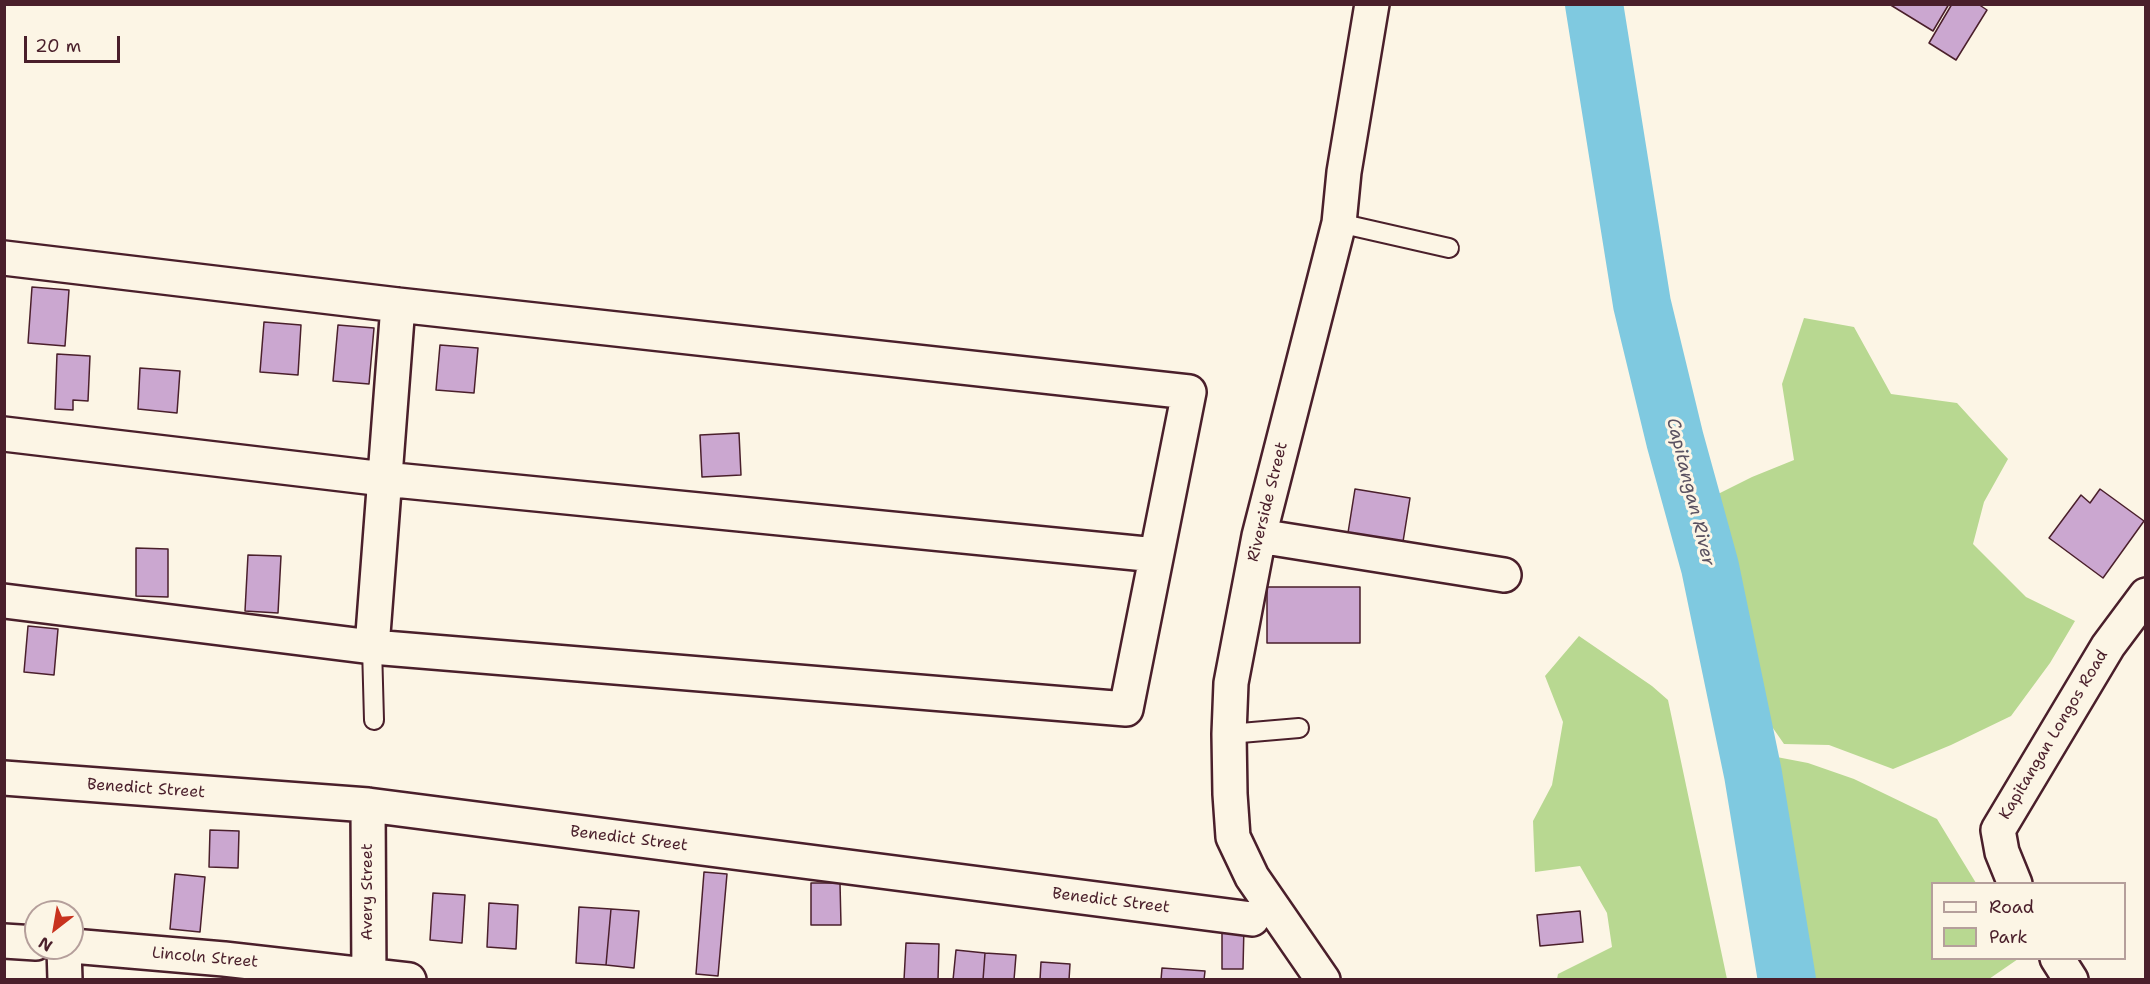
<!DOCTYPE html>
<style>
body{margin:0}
#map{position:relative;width:2150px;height:984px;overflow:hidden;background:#fcf5e5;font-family:"Shantell Sans",sans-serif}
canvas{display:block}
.frame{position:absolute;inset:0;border:6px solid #4a1f2b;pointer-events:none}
.legend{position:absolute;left:1931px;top:882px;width:195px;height:78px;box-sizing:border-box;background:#fcf5e5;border:2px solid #b59f9b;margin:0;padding:8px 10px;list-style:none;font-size:18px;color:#4a1f2b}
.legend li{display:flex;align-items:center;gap:12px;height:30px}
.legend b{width:30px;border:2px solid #b59f9b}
.north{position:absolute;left:24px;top:900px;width:60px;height:60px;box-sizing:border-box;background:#fcf5e5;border:2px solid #b59f9b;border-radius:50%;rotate:211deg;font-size:16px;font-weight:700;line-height:24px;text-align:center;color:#4a1f2b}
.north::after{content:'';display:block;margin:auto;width:21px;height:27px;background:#c8321e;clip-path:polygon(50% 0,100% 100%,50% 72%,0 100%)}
.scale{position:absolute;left:24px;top:36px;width:96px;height:27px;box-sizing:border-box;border:3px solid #4a1f2b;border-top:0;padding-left:8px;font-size:18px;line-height:21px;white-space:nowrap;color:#4a1f2b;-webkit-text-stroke:4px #fcf5e5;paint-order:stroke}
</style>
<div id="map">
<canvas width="2150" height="984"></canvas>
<div class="frame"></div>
<ul class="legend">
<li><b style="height:8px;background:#fcf5e5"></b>Road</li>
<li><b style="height:16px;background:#b8d891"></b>Park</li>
</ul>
<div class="north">N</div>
<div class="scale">20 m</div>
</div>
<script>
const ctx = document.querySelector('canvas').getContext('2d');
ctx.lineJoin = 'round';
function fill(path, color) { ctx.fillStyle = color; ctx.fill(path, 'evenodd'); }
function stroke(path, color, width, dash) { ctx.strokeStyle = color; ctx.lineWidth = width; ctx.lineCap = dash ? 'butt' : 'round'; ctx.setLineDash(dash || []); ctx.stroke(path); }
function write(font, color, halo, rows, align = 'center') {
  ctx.font = font + ' "Shantell Sans",sans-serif'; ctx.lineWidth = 6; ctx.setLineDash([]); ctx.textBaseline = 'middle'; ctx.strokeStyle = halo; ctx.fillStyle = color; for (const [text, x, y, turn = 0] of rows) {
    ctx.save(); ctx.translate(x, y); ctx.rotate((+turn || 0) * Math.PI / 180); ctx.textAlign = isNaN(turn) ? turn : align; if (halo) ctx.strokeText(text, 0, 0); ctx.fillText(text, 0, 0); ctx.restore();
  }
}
const green = new Path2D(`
 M1804,318L1854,327L1891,394L1957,403L2008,459L1984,502L1973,544L2026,597L2075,621L2050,663L2011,716L1951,745L1893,769L1829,745L1784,744L1739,679L1704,501L1752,477L1794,460L1782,384Z
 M1579,636L1652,686L1668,700L1727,979H1557L1558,974L1612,947L1607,913L1580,866L1535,872L1533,821L1552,785L1563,722L1545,676Z
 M1761,754L1808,763L1854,779L1937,819L1976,883L1932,884V958L2018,959L1989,979H1800L1746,798Z`);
const river = new Path2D(`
 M1594,4L1642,304L1675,440L1710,567L1753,774L1787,980`);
const building = new Path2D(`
 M1889,4H1949L1933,31Z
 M1952,4H1978L1987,10L1956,60L1929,43Z
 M32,287L69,290L65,346L28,343Z
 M264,322L301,325L298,375L260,372Z
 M338,325L374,328L369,384L333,381Z
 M440,345L478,348L474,393L436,390Z
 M57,354L90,356L88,401L73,400V410L55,409Z
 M140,368L180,371L177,413L138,409Z
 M739,433L741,475L702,477L700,435Z
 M1355,489L1410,498L1402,548L1347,539Z
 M2100,489L2144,521L2103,578L2049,538L2081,495L2090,503Z
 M136,548L168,549V597L136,596Z
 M248,555L281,556L278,613L245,611Z
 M1267,587H1360V643H1267Z
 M28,626L58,629L54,675L24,672Z
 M210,830L239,831L238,868L209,867Z
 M704,872L727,874L718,976L696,974Z
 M175,874L205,877L200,932L170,929Z
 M811,883H840L841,925H811Z
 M433,893L465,895L462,943L430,940Z
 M489,903L518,905L516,949L487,947Z
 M579,907L611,909L606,965L576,963Z
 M611,909L639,911L634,968L606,965Z
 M1580,911L1583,942L1540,946L1537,915Z
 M1222,925H1244L1243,969H1222Z
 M906,943L939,944L938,980H904Z
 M956,950L985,953L983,980H953Z
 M985,953L1016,955L1014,980H983Z
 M1041,962L1070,964L1069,980H1040Z
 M1162,968L1205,971L1204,980H1161Z`);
const lane = new Path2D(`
 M1339,223L1449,248
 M372,647L374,720
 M1229,734L1299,728`);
const street = new Path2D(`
 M4,258L398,305L1189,392L1126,709L372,647L4,601
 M4,434L384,479L1156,555
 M1259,536L1504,575
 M372,647L398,305
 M4,778L368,805L1252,919
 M368,805L369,980
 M2015,884L2002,852L1998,830L2108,646L2146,595
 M4,941L36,943
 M72,946L224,959L409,980
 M64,948L65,980
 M2057,958L2071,980
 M1323,980L1252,877L1233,837L1230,794L1229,734L1231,683L1259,536L1339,223L1344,172L1372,4`);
const streetNames = [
 ["Riverside Street",1268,502,-76],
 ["Kapitangan Longos Road",2054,735,-59],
 ["Benedict Street",146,789,4],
 ["Benedict Street",629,839,7],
 ["Avery Street",368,892,-90],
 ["Benedict Street",1111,901,7],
 ["Lincoln Street",205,958,5]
];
const waterNames = [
 ["Capitangan River",1690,492,76]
];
fill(green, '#b8d891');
stroke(river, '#7fc9e0', 58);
fill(building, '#cba7d0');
stroke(building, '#4a1f2b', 1.5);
stroke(lane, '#4a1f2b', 22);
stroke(street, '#4a1f2b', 38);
stroke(lane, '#fcf5e5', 18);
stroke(street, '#fcf5e5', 33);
write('16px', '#4a1f2b', '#fcf5e5', streetNames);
write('italic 18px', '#5a5261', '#fcf5e5', waterNames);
</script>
